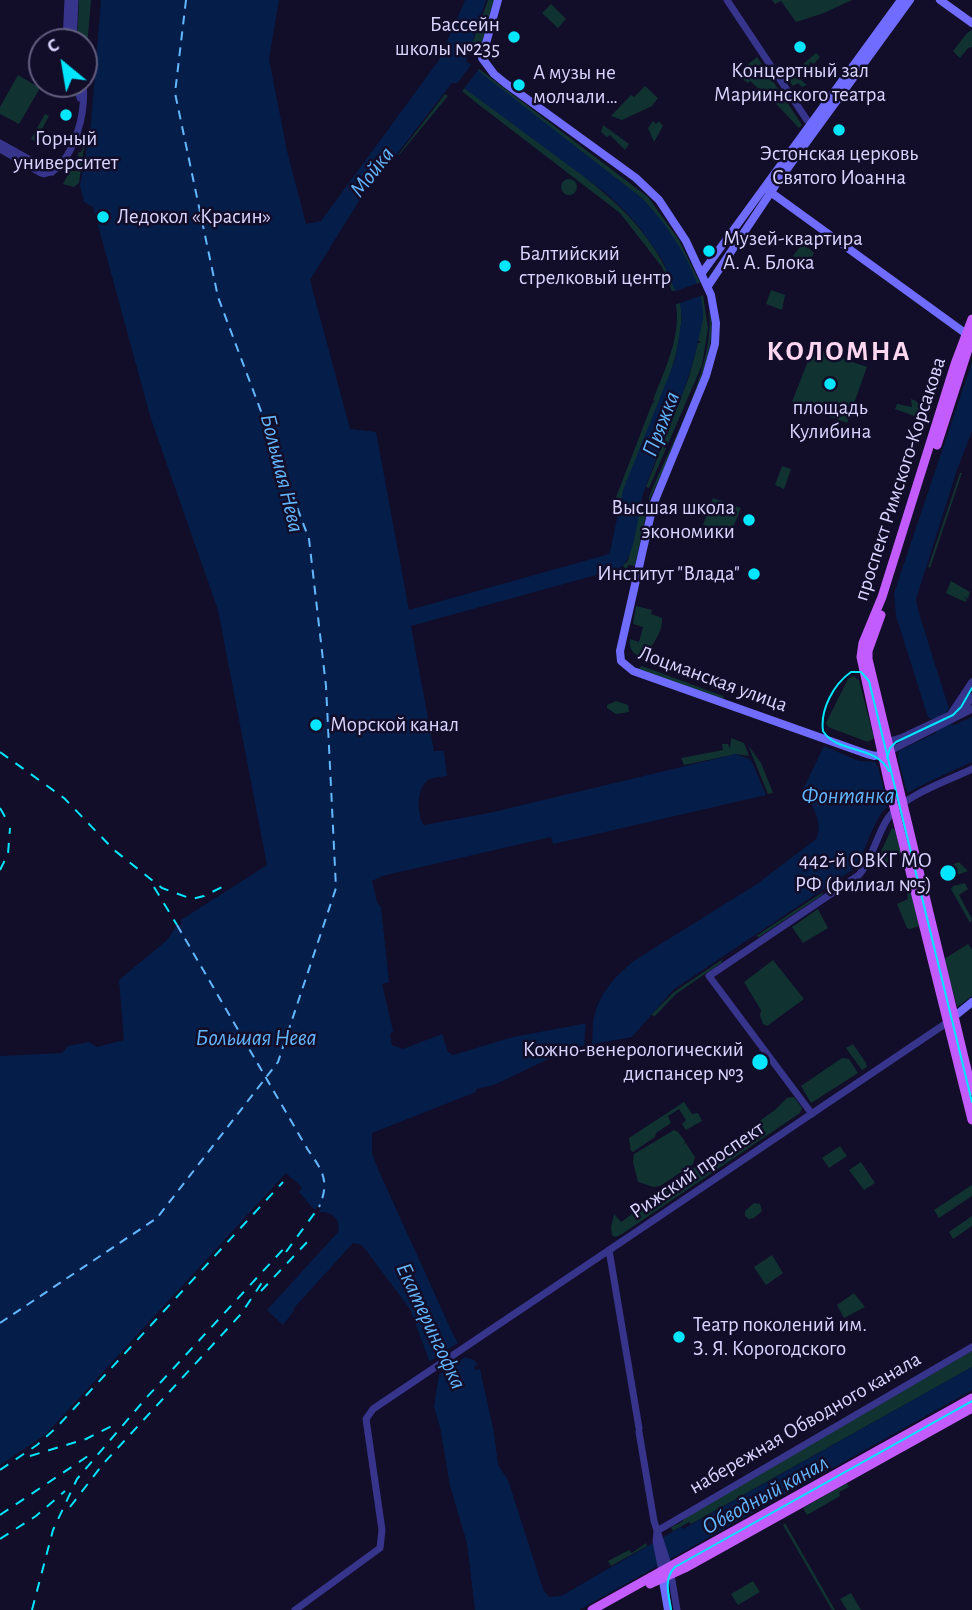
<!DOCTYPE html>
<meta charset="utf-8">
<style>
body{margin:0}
#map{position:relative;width:972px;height:1610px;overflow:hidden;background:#120d28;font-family:"Alegreya Sans",sans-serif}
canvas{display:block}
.north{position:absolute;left:28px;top:28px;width:70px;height:70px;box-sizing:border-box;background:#120d28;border:2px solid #625d7e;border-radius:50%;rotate:330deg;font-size:19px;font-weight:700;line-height:28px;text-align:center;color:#d9d5ff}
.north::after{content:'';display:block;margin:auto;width:24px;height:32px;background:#01e6ff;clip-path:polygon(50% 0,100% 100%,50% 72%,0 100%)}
</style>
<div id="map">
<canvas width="972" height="1610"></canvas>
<div class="north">С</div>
</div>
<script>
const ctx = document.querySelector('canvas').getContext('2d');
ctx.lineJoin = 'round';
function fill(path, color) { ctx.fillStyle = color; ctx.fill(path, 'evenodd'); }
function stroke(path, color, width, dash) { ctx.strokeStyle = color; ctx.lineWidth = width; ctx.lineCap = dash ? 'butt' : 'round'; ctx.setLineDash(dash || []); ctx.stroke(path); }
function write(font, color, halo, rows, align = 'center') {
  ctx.font = font + ' "Alegreya Sans",sans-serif'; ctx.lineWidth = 5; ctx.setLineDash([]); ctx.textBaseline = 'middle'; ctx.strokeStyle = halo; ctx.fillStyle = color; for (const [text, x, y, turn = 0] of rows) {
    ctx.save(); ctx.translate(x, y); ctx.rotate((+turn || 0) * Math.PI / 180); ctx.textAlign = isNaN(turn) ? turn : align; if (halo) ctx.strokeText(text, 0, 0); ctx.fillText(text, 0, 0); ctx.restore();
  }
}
const green = new Path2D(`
 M79,0H91L87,47L84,46V42H77Z
 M488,0H494L481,47L472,44Z
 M772,0H852L824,13L796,22L781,1L775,4Z
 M551,4L566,19L558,28L542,13Z
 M972,30V47L968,48L960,58L953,51L967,33Z
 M816,53L820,57L814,64L810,62L806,73L802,75L801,80L807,85L802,87L798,83L793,86L787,78Z
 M757,57L802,125L799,128L762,89H759L750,81L748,83L742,79L745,72L742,69Z
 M479,69L648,197L679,240L700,283L696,284L690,269L643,199L477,72Z
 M18,75L40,88L19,124L0,114V107Z
 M645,86L658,98L652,106L622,120L611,116L631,95L634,97Z
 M464,88C495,110 526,133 556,155C609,195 651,227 676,291H672L662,267L620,213L474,101L462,91Z
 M445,94L448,96L399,155H398Z
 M45,114L49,116L41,131L47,134L41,145L31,139Z
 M653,121L656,124L659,121L663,126L654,142L648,128Z
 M603,125L629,144L625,150L610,135L607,137L601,132Z
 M87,127L79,183L74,187L63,184L70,171H78V153L82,151Z
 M561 187a8 8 0 1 1 16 0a8 8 0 1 1-16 0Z
 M802,244L808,248L807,250L809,248L814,253L811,258L808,257L810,259L806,264L793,256Z
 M771,290L785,295L782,310L766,304Z
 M703,295L708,328L702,365L649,488L646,487L689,377L698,343H701L698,340L703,317L700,296Z
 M680,303C690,345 645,438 629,480L625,481L628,482L619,506L615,500L652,404L655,401L653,400C665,369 681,337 676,304Z
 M709,310C725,348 666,462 649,502V497C670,445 716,366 709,310Z
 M813,348L867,367L847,423L792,402Z
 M911,399L916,401L923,410L920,418L895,409L897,404L912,407Z
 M782,466L791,469L784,489L775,485Z
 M960,473H962L930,568L928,567Z
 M713,498L741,508L730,535L703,525Z
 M648,505L635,566L628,565L627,573L623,565L628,561L639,508L646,512Z
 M951,581L970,592L968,599L963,596L967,600L965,602L946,593Z
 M636,606L652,610L651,614L662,618C663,635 649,647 644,659C635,656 628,649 630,639L639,642L643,627L633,624Z
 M642,666L723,696L724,698L723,700L637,670Z
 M853,676L859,680L874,738L868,742L828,727L826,723L848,679Z
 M616,701L628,705L629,712L616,714L607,708V705Z
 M731,738L744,743L749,756L736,754L684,765L681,758L723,750L722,744H728L730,749Z
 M748,745L761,763L773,793L768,794Z
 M892,828L895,830L901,853L890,857L891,861L879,869L876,862Z
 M959,862L968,871L949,878L947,873L951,865Z
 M965,883L968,889L959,895L972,919L970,923L951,889L953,886Z
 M823,892L822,895L759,937L756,936Z
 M911,892L919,926L910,929L907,928L897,904L908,899L907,894Z
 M818,909L828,928L803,943L792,927Z
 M968,944L972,950V996L957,1007L944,959Z
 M723,959L721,963L676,994L655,1016L651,1015L674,992Z
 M773,960L804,999L767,1026L763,1024L760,1016L761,1010L744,982Z
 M853,1044L866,1063L867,1067L862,1070L846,1048Z
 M842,1058L849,1059L858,1073L811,1103L801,1086Z
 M794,1097L802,1108L800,1113L622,1234L615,1237L612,1235L611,1228L614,1214L621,1222L638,1210L637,1208L775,1110L787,1098Z
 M684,1102L692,1114L698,1113L702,1121L686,1130L682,1124L686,1120L679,1109L668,1116L671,1123L656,1133L655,1137L633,1152L631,1151L629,1138Z
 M674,1130L678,1132L685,1141L681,1148L685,1142L695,1157L693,1164L660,1186L654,1187L638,1182L633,1162L634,1154Z
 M840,1146L847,1156L829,1168L822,1158Z
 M861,1162L875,1183L864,1190L849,1170Z
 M972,1185V1196L939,1218L934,1210Z
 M754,1203L760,1204L762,1211L754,1218L749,1219L745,1216V1211Z
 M972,1216V1226L953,1239L949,1232Z
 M772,1255L783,1273L766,1285L754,1267Z
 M854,1293L865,1307L844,1318L837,1305Z
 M972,1351V1367L691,1524L689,1522L673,1531L671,1527L682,1522L685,1517Z
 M847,1483L849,1487L839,1492L840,1496L807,1515L803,1508Z
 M785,1523L835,1610H832L783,1525Z
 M646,1543L647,1546L611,1566L608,1561L629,1550L632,1553Z
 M753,1581L760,1592L738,1605L731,1594Z
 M851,1593L861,1610H847L840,1599Z`);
const water = new Path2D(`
 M101,0H279L269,59L287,151L306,224L321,221L439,60L465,0H486L466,61L643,199C670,228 699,269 703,310C704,320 700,331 698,341C687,393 662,441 644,491C637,512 637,559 618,569L411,626L434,751H444L447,776C440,777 431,777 426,782C416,792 417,815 424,825L489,813L736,754L751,760L766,795L553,844L551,837L382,876L372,881L377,902L381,907L389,982L382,984L393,1031L390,1034L392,1045L403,1049L442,1034L448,1052L453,1055L513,1037L593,1022C598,994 614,977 635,960L757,884L816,839C825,823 810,803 803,789L824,746L859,761L875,762L936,733L933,720L928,717L896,616L894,593L972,362V431L957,470L916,599L918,610L949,709L946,713L950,724L954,725L972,717V762C949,773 890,796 879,817C868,836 866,851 852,870L673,990L632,1037L571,1048L494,1085L476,1089V1092L372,1133V1153L377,1167L452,1332L465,1357L474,1360L478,1365L474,1366L475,1370L480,1369L494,1433L498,1465L508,1480L543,1589L549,1597L561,1596L681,1527L683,1529L972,1367V1390L579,1610H475L467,1543L450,1486L440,1427L434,1407L439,1374L429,1360L410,1309L362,1245L353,1243L294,1308L293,1312L283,1325L267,1310L338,1232C342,1219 331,1211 319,1212L321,1208L318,1206L315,1210C309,1205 305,1198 299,1192L302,1187L286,1173L45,1435L0,1465V1056L62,1053L68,1046L89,1042L97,1047L124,1040L119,980L167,940L177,925H181V920L267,865L218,610L151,419L93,207L84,202L80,186L91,124ZM452,83H457L606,193L624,210L640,228L662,259L680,303L682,318L675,360L623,490L610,552L606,555L409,610L376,432L350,429L310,280L370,183L383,172Z`);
const pier = new Path2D(`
 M471,65L478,70L463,90L456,85Z
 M699,283L703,295L677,304L673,292Z
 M899,751L898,758L906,789L909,793L886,807V798L878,767L875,762Z
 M593,1020L592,1047L584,1049L586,1022Z
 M461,1341L468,1355L435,1377L427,1363Z`);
const ferry = new Path2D(`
 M177,925L308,1150C323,1171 330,1182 319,1207
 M0,1323L157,1218L278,1062L336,888L326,686L309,539L218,297L175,93L186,0`);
const tertiary = new Path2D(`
 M727,0L807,120L815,125
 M66,42L68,0
 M73,42L75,0
 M76,84L80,98
 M0,143L52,172
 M0,149L39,172L44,174L51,172
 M52,172C76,155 86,111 83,84
 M961,713L972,697
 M884,743L903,737L950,715L972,682
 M886,753L972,709
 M812,1114L709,976L859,875C873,858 876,836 888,818C904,795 948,781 972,769
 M609,1250L639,1428
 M639,1432L654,1521L671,1574L677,1610
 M657,1531L972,1347
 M657,1532L656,1541L662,1571
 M295,1610L380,1548L382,1530L366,1419L373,1409L948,1022`);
const secondary = new Path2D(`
 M498,0L482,58L494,74L505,83L636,178L659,200L686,241L711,295L716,323L715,344L706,376L653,505L620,651L621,661L633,671L867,754L875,756L882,754
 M940,0L972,23
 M769,191L965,333L972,335
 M702,273L901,0
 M708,286L777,183L910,0
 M950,1020L972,1002
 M662,1575L668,1610`);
const primary = new Path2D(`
 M972,319L955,364L882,597L863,643L861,657L893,803L972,1120
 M937,445L972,337
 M881,615L868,651V659L972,1091
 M650,1584L685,1568L972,1408
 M592,1610L972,1398`);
const tram = new Path2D(`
 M887,758L890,748L896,742L953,715L961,707L972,688
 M889,771C875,744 837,754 823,731C820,709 834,684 851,672H861L869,681L972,1102
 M671,1610C669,1595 663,1579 675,1567L972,1401`);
const rail = new Path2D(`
 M0,752L64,798L114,850L162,888L192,899L204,896L224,886
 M0,808L8,822
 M0,870L8,854L10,828
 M154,887L177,925
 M286,1252L319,1207
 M261,1291L309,1240
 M30,1456L86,1439L118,1423
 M0,1470L37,1445L56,1428L283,1182
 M70,1507L103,1464L241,1314L263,1281
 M0,1515L88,1456
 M0,1539L36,1516L65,1491
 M32,1610L53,1530L77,1479L147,1397L288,1244`);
const markers = [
 [514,37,7,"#01e6ff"],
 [800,47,7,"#01e6ff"],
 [519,85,7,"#01e6ff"],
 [66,115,7,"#01e6ff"],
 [839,130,7,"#01e6ff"],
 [103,217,7,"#01e6ff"],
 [709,251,7,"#01e6ff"],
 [505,266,7,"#01e6ff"],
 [830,384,7,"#01e6ff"],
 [749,520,7,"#01e6ff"],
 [754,574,7,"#01e6ff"],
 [316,725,7,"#01e6ff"],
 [948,873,9,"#01e6ff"],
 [760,1062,9,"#01e6ff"],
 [679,1337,7,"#01e6ff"]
];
const poiNames = [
 ["Бассейн",500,25,"right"],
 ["школы №235",500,49,"right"],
 ["Концертный зал",800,71,"center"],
 ["Мариинского театра",800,95,"center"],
 ["А музы не",533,73],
 ["молчали…",533,97],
 ["Горный",66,139,"center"],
 ["университет",66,163,"center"],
 ["Эстонская церковь",839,154,"center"],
 ["Святого Иоанна",839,178,"center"],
 ["Ледокол «Красин»",117,217],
 ["Музей-квартира",723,239],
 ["А. А. Блока",723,263],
 ["Балтийский",519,254],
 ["стрелковый центр",519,278],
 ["площадь",830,408,"center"],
 ["Кулибина",830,432,"center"],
 ["Высшая школа",735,508,"right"],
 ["экономики",735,532,"right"],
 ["Институт \"Влада\"",740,574,"right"],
 ["Морской канал",330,725],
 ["442-й ОВКГ МО",932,861,"right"],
 ["РФ (филиал №5)",932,885,"right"],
 ["Кожно-венерологический",744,1050,"right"],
 ["диспансер №3",744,1074,"right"],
 ["Театр поколений им.",693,1325],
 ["З. Я. Корогодского",693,1349]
];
const streetNames = [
 ["проспект Римского-Корсакова",900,479,-72],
 ["Лоцманская улица",713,679,20],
 ["Рижский проспект",697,1170,-34],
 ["набережная Обводного канала",805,1423,-30]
];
const waterNames = [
 ["Мойка",372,172,-52],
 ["Пряжка",661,424,-69],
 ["Большая Нева",282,473,76],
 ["Фонтанка",848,796],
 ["Большая Нева",256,1038],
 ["Екатерингофка",431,1326,65],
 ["Обводный канал",765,1495,-29]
];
const districtNames = [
 ["КОЛОМНА",839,352]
];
fill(green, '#103332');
fill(water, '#051e49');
fill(pier, '#120d28');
stroke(ferry, '#63b7ff', 2, [9, 7]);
stroke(tertiary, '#37348c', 7);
stroke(secondary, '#6f6cff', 8);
stroke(primary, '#c25cff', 9);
stroke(tram, '#01e6ff', 2);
stroke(rail, '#01e6ff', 2, [10, 9]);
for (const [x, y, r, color] of markers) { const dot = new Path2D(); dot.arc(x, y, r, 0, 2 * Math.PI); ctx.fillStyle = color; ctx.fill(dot); stroke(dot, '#120d28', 2.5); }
write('21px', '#d9d5ff', '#120d28', poiNames, 'left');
write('21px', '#d9d5ff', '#120d28', streetNames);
write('italic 23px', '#63b7ff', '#120d28', waterNames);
ctx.letterSpacing = '2px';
write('bold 28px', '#ffd7f0', '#120d28', districtNames);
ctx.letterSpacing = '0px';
</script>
